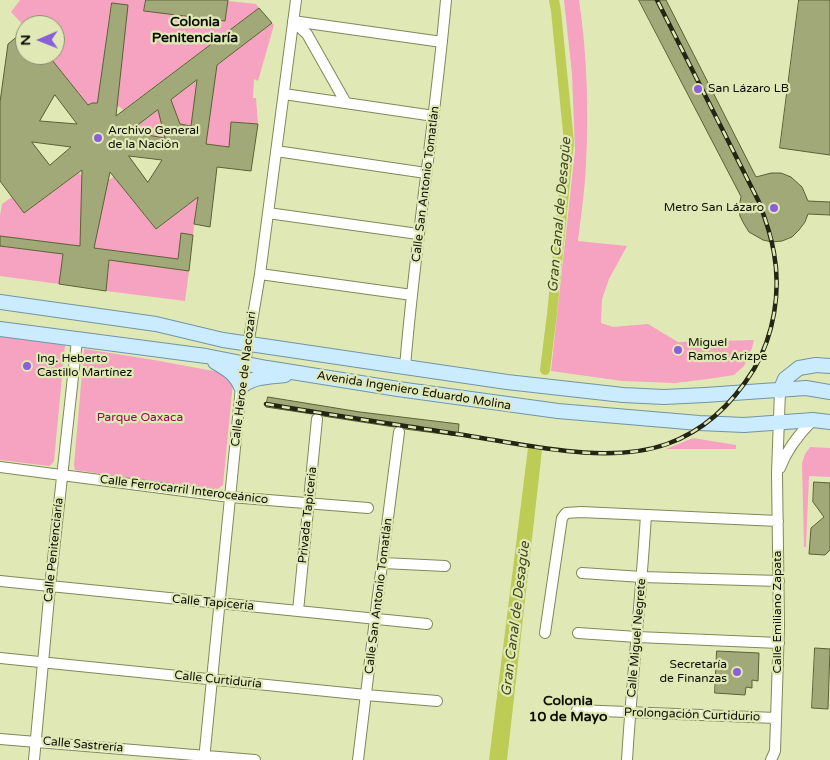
<!DOCTYPE html>
<meta charset="utf-8">
<style>
body{margin:0}
#map{position:relative;width:830px;height:760px;overflow:hidden;background:#e0e9b6;font-family:"Varela Round",sans-serif}
canvas{display:block}
.north{position:absolute;left:15px;top:15px;width:50px;height:50px;box-sizing:border-box;background:#e0e9b6;border:1px solid #8b916d;border-radius:50%;rotate:269deg;font-size:14px;font-weight:700;line-height:20px;text-align:center;color:#0c0e00}
.north::after{content:'';display:block;margin:auto;width:18px;height:22px;background:#8960da;clip-path:polygon(50% 0,100% 100%,50% 72%,0 100%)}
</style>
<div id="map">
<canvas width="830" height="760"></canvas>
<div class="north">N</div>
</div>
<script>
const ctx = document.querySelector('canvas').getContext('2d');
ctx.lineJoin = 'round';
function fill(path, color) { ctx.fillStyle = color; ctx.fill(path, 'evenodd'); }
function stroke(path, color, width, dash) { ctx.strokeStyle = color; ctx.lineWidth = width; ctx.lineCap = dash ? 'butt' : 'round'; ctx.setLineDash(dash || []); ctx.stroke(path); }
function write(font, color, halo, rows, align = 'center') {
  ctx.font = font + ' "Varela Round",sans-serif'; ctx.lineWidth = 4.5; ctx.setLineDash([]); ctx.textBaseline = 'middle'; ctx.strokeStyle = halo; ctx.fillStyle = color; for (const [text, x, y, turn = 0] of rows) {
    ctx.save(); ctx.translate(x, y); ctx.rotate((+turn || 0) * Math.PI / 180); ctx.textAlign = isNaN(turn) ? turn : align; if (halo) ctx.strokeText(text, 0, 0); ctx.fillText(text, 0, 0); ctx.restore();
  }
}
const green = new Path2D(`
 M20,0H146L145,11L225,21L228,1L256,4L259,8L123,110L120,107L117,106L112,3L97,103H92L88,105L48,55H55V25H25V27L11,12Z
 M564,0H579C587,54 589,110 586,164C585,190 581,215 578,241L627,246L609,279L602,299L601,323L613,327L648,324L678,342L754,340L752,348L744,366L734,375L708,379L675,383L622,381L551,371L575,150L572,74Z
 M272,23L274,25L258,81L254,79L253,98H256L258,124L231,122L230,136L256,139L254,151L138,134V130L136,127Z
 M79,173L82,176L80,246L0,236V216L2,204L12,197L24,213Z
 M114,177L156,229L198,197L193,235L181,234L178,259L94,248L108,180Z
 M0,246L63,254L59,284L0,276Z
 M109,260L189,271L185,301L106,291Z
 M0,335L65,345L54,461L52,464L49,466L0,460Z
 M85,349L154,360L219,372L233,383L223,485L218,489L214,490L75,470L74,465L84,350Z
 M693,438L736,445V449H666Z
 M810,447L830,448V477L809,476L806,547H804L802,463L805,454Z`);
const water = new Path2D(`
 M528,448L542,450L507,760H489Z`);
const canal = new Path2D(`
 M545,370L552,314L569,142L556,11L554,0`);
const building = new Path2D(`
 M146,0H228L225,21L144,11Z
 M639,0H666L756,177L771,173H781L791,177L802,187L808,201L830,202V215L808,214L805,222L799,230L792,237L782,241L772,242L763,240L749,232L744,224L740,216L739,207L741,197Z
 M799,0H830V155L780,148Z
 M112,3L128,5L116,116L259,8L272,23L217,65L206,144L229,147L231,122L258,124L251,171L217,167L210,227L194,224L198,197L156,229L110,172L94,248L178,259L181,233L193,235L189,271L109,260L106,291L59,284L63,254L0,246V236L80,246L82,170L24,213L0,181V102L8,44L25,30V55H48L88,105L92,103H97ZM197,80L191,126L180,124L171,100ZM55,95L77,124L40,121ZM158,110L165,138L129,132ZM32,142L71,147L50,165ZM129,156L162,160L148,182Z
 M268,397L360,412L459,424L458,436L405,429L400,425L394,427L323,416L318,412L312,414L266,407Z
 M814,482L830,483V550L825,555L809,554L811,528L824,517L813,502Z
 M815,648L830,649L828,709L812,708Z
 M717,651L759,653L758,681L752,680V688L746,687L745,695L715,693Z`);
const minor = new Path2D(`
 M293,21L442,42
 M294,22L307,34L346,103
 M284,94L434,116
 M276,151L426,173
 M268,213L418,234
 M260,274L412,295
 M405,367C415,244 435,123 446,0
 M0,467L230,497L368,508
 M780,468C787,449 799,434 813,420
 M383,563L445,566
 M582,573L642,577L779,581
 M0,581L427,624
 M298,611L317,419
 M545,633L562,518L566,513L581,512L778,521
 M578,633L637,637L779,643
 M0,658L366,695L437,701
 M577,710L776,718
 M0,739L255,760
 M34,760L50,587L77,340
 M204,760L241,387L260,274L296,0
 M358,760L375,619L399,432
 M627,760C632,678 641,597 646,515
 M771,760L775,751L779,626L777,473L780,391`);
const major = new Path2D(`
 M0,302L156,324L223,340L405,367L507,382L623,395L664,397L705,395L806,388L830,392
 M0,329L206,356L267,368L398,389L558,411L699,423L744,425L813,420L830,422
 M215,362C227,369 236,374 241,387C253,376 270,377 285,375
 M780,391L785,379L799,368L816,365L830,366`);
const rail = new Path2D(`
 M266,404C330,415 393,424 457,434C519,443 606,466 667,444C704,431 733,403 754,369C774,335 781,292 774,253C771,235 765,218 759,202L657,0`);
const markers = [
 [698,89,5,"#8960da"],
 [98,138,5,"#8960da"],
 [774,208,5,"#8960da"],
 [678,350,5,"#8960da"],
 [27,366,5,"#8960da"],
 [737,672,5,"#8960da"]
];
const poiNames = [
 ["San Lázaro LB",708,89],
 ["Archivo General",108,131],
 ["de la Nación",108,145],
 ["Metro San Lázaro",764,208,"right"],
 ["Miguel",688,343],
 ["Ramos Arizpe",688,357],
 ["Ing. Heberto",37,359],
 ["Castillo Martínez",37,373],
 ["Secretaría",727,665,"right"],
 ["de Finanzas",727,679,"right"]
];
const streetNames = [
 ["Calle San Antonio Tomatlán",426,184,-83],
 ["Calle Héroe de Nacozari",244,379,-83],
 ["Avenida Ingeniero Eduardo Molina",414,391,9],
 ["Calle Ferrocarril Interoceánico",184,490,7],
 ["Privada Tapiceria",308,515,-84],
 ["Calle Penitenciaría",54,550,-84],
 ["Calle San Antonio Tomatlán",379,596,-83],
 ["Calle Tapicería",213,603,5],
 ["Calle Emiliano Zapata",778,612,-90],
 ["Calle Miguel Negrete",637,638,-85],
 ["Calle Curtiduría",218,680,6],
 ["Prolongación Curtidurio",692,715,2],
 ["Calle Sastrería",83,745,5]
];
const parkNames = [
 ["Parque Oaxaca",140,418]
];
const neighbourhoodNames = [
 ["Colonia",195,22],
 ["Penitenciaría",195,38],
 ["Colonia",568,701],
 ["10 de Mayo",568,717]
];
const waterNames = [
 ["Gran Canal de Desagüe",560,215,-85],
 ["Gran Canal de Desagüe",516,619,-83]
];
fill(green, '#f6a2c1');
fill(water, '#bdcc54');
stroke(canal, '#bdcc54', 10);
fill(building, '#a1a979');
stroke(building, '#5a6133', 1);
stroke(minor, '#808858', 12);
stroke(major, '#7195a5', 16);
stroke(minor, '#fff', 10);
stroke(major, '#cbebfe', 14);
stroke(rail, '#242614', 4.5);
stroke(rail, '#e0e9b6', 2.5, [8]);
for (const [x, y, r, color] of markers) { const dot = new Path2D(); dot.arc(x, y, r, 0, 2 * Math.PI); ctx.fillStyle = color; ctx.fill(dot); stroke(dot, '#e0e9b6', 2); }
write('12px', '#0c0e00', '#e0e9b6', poiNames, 'left');
write('12px', '#0c0e00', '#e0e9b6', streetNames);
write('12px', '#950956', '#e0e9b6', parkNames);
write('bold 14px', '#0c0e00', '#e0e9b6', neighbourhoodNames);
write('italic 14px', '#424817', '#e0e9b6', waterNames);
</script>
